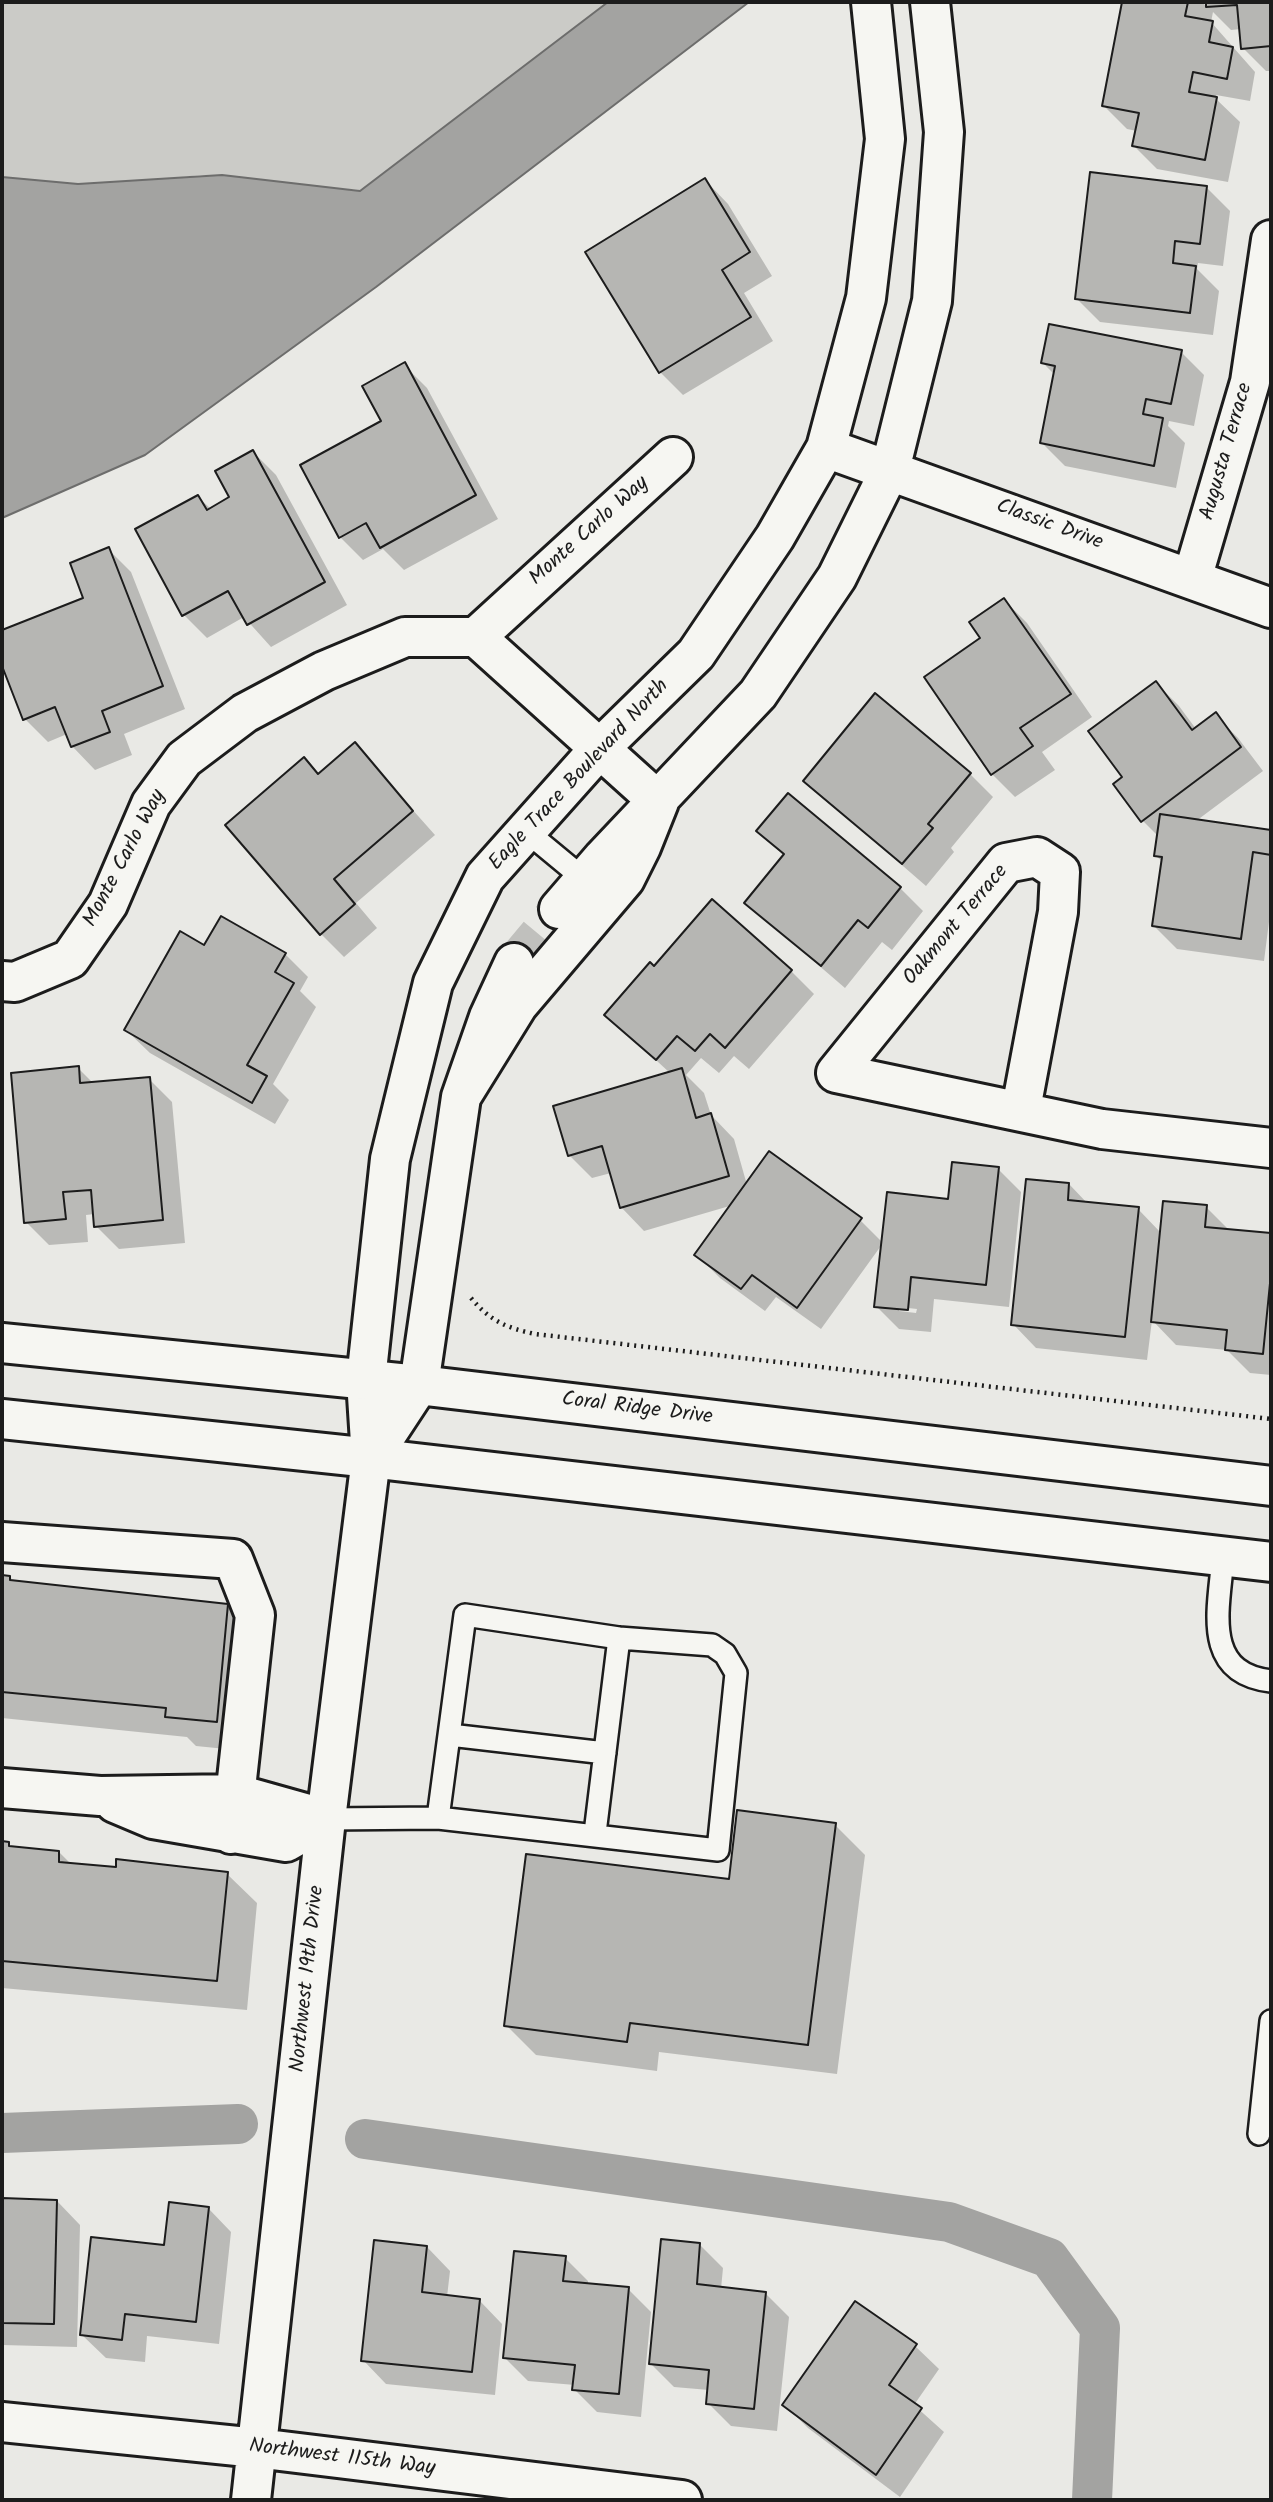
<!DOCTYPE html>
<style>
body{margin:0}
#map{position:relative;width:1273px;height:2502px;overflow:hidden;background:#e9e9e5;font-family:Kalam,sans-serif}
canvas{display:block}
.frame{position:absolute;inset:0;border:4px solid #1c1c1c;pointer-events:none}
</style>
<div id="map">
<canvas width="1273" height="2502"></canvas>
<div class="frame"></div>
</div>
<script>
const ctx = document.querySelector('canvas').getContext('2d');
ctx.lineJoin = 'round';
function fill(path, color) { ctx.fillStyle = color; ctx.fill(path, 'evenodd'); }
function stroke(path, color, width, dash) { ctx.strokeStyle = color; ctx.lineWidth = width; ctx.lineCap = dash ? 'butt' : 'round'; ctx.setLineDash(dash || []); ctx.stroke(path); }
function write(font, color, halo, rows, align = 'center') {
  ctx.font = font + ' Kalam,sans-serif'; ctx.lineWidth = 7; ctx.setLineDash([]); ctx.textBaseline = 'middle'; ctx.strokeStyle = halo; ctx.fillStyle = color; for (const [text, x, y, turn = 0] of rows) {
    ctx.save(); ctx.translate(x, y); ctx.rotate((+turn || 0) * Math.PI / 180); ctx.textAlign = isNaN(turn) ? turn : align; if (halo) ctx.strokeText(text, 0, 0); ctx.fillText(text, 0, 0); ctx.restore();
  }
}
const green = new Path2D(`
 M2,2H620L369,191L201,175L63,190L2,185Z`);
const water = new Path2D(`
 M608,2H749L376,287L145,455L2,518V177L78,184L222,175L360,191Z`);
const shadow = new Path2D(`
 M1124,2H1202L1208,8L1207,2H1271V71H1266L1243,48L1241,29L1231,30L1213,12L1211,22L1255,72L1250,101L1216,95L1215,98L1240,122L1228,182L1157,169L1134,146L1137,131L1127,129L1104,106Z
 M705,180L728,204L772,276L744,293L773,341L683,395L660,372Z
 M1206,187L1230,211L1223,266L1198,263L1197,269L1219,291L1213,335L1100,322L1077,299Z
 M1181,352L1204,375L1194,426L1169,421L1168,426L1185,443L1176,488L1065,466L1042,443L1055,375L1043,363Z
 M404,365L427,388L498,519L404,570L383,549L363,560L340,537Z
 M253,452L276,475L347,605L271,647L244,617L207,638L184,615L198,497L211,509L232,498Z
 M108,549L131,572L185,709L124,734L132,755L95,770L72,746L67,734L48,742L25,719L2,661V632L85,599Z
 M1004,600L1027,623L1092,717L1042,752L1055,770L1015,797L992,774L983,638Z
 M1156,683L1179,706L1196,729L1215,715L1238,738L1263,771L1196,821L1271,832V906L1264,961L1177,949L1154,926L1163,862L1156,856L1159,837L1142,820L1125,778Z
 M355,745L435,835L356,903L377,928L344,957L321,934L304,759L320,775Z
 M970,774L993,797L951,848L954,852L926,886L805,781Z
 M758,831L900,888L923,911L892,950L882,942L845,988L746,903L784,856Z
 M205,947L285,954L308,977L300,991L316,1007L273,1084L289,1100L275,1124L150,1053L126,1030Z
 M655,968L791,971L814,994L749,1069L734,1056L719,1073L701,1058L686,1075L704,1093L711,1115L734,1139L747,1185L860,1220L883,1243L998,1169L1021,1192L1009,1307L934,1299L931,1332L899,1329L876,1306L883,1243L821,1329L776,1297L765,1311L720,1278L697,1255L733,1205L644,1231L621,1207L611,1173L592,1178L569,1155L670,1073L607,1015ZM899,1307L917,1309L916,1313L899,1311Z
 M78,1068L94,1084L149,1079L172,1102L185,1243L119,1249L96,1226L95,1214L86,1215L88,1242L49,1245L26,1222Z
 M1069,1184L1088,1204L1138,1209L1161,1233L1206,1207L1230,1231L1271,1235V1375L1250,1373L1227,1350L1176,1345L1152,1320L1147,1360L1036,1348L1013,1324Z
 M2,1577H10L15,1583L228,1606L258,1636L246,1751L196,1746L187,1737L2,1718Z
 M835,1825L865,1855L837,2074L659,2052L657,2071L536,2055L506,2025L730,1881Z
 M2,1843L13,1848L59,1852L71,1864L227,1874L257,1903L247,2010L2,1988Z
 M2,2200L57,2201L80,2225L77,2347L2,2345Z
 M208,2208L231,2232L219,2344L147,2336L145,2362L106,2358L82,2335L166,2247Z
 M700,2245L723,2268L721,2289L765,2293L789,2317L777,2431L731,2426L708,2403L709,2390L674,2387L650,2363Z
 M427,2247L450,2271L447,2297L479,2300L502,2324L495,2395L386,2384L363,2360Z
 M565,2258L588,2281V2285L628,2289L651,2312L641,2417L597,2412L574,2389L575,2385L528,2381L505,2358Z
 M915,2346L939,2369L914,2405L944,2432L900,2497L808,2428L785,2405Z`);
const canal = new Path2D(`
 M2,2133L238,2124
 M365,2139L949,2222L1049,2258L1100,2328L1092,2500`);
const building = new Path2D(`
 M1122,2H1188L1185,16L1213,21L1209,42L1233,47L1227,79L1193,72L1189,92L1217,97L1205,160L1132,146L1139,113L1102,106Z
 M1206,2H1271V46L1241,49L1237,5L1206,7Z
 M1090,172L1207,186L1200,244L1175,241L1173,263L1196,266L1190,313L1075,299Z
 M705,178L750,252L722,270L751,317L659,373L585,252Z
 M1049,324L1182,350L1171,404L1146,399L1143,414L1163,418L1154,466L1040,443L1055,366L1041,363Z
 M405,362L476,495L380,548L366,523L339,538L300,465L381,421L362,386Z
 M253,450L325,582L247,625L228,591L182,616L135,529L198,495L207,510L229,497L215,471Z
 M109,547L163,686L102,711L110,732L71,747L55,707L23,720L2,666V630L83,598L70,563Z
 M1004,598L1071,694L1020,728L1033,746L991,775L924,677L980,638L969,622Z
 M1156,681L1192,730L1216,712L1241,747L1141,822L1113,784L1122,777L1088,731Z
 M875,693L971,773L928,824L933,828L902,864L803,781Z
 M355,742L413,811L334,879L355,904L320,935L225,825L304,757L318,774Z
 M788,793L901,887L868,928L858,920L821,966L744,903L784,854L756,831Z
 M1160,814L1271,830V855L1253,852L1241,939L1152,926L1162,857L1154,856Z
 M712,899L792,970L725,1048L710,1034L695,1051L677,1036L656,1060L604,1015L650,962L654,966Z
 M221,916L286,953L275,972L294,983L247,1065L267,1076L252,1103L124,1030L180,931L204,945Z
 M79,1066L80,1083L150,1077L163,1220L94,1227L91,1190L63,1192L66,1219L24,1223L11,1073Z
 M682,1068L696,1118L711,1113L729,1176L620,1208L602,1146L568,1156L553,1106Z
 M769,1151L862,1218L797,1308L752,1275L741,1289L694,1255Z
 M952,1162L999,1167L986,1285L911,1277L908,1310L874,1307L887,1192L948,1199Z
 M1026,1179L1069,1183L1068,1200L1139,1207L1125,1337L1011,1325Z
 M1163,1201L1207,1205L1205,1227L1271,1233V1273L1263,1354L1225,1350L1227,1330L1151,1322Z
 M2,1575L10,1576V1580L228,1604L217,1722L165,1717L166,1708L2,1692Z
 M737,1810L836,1823L808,2045L630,2023L627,2042L504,2026L526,1854L729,1879Z
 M2,1841L9,1842V1846L59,1851V1862L116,1867V1859L228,1872L217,1981L2,1961Z
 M2,2198L57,2200L54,2324L2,2323Z
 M169,2202L209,2207L196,2322L125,2314L122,2340L80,2335L91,2237L164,2245Z
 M661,2239L700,2243L697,2284L766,2292L754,2409L706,2404L709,2370L649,2364Z
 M374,2240L427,2246L422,2292L480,2299L472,2372L361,2361Z
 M514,2251L566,2256L563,2281L629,2287L619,2394L572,2390L575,2365L503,2358Z
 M855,2301L917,2344L889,2385L922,2408L876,2475L782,2405Z`);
const minorTunnel = new Path2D(`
 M514,963L559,909`);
const path = new Path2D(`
 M471,1298C490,1321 507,1328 535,1334L1271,1419`);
const service = new Path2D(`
 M526,831L584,879
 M1223,1557C1219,1608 1201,1673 1271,1681
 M450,1735L605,1753
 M326,1819L438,1818L718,1850L736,1673L725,1654L712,1645L619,1638L465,1615L438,1818
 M595,1833L619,1638
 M1259,2134L1271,2021`);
const minor = new Path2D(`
 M826,448L1271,608
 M1192,579L1250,382L1271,240
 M476,637L673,457
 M559,909L603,858L758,694L837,577L890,470L932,301L944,132L930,2
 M2,981L15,982L70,959L108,904L151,804L184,759L245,713L324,671L405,637H476L659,802L641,847L625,879L518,1005L461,1097
 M1021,1109L1058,912L1060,872L1037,857L1006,863L836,1073L1102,1129L1271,1148
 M371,1458L419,1385L461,1097L489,1017L514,963
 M2,1542L233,1559L255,1615L231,1834
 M2,1788L100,1796L237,1794L326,1819
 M115,1803L153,1819L286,1842L326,1819
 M2,2422L257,2448L682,2500
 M251,2500L326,1819L371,1458L366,1380L390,1159L433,983L485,877L601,747L696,654L775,537L826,448L866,298L885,139L871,2`);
const secondary = new Path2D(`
 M2,1343L419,1385L1271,1486
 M2,1419L371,1458L1271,1562`);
const streetNames = [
 ["Augusta Terrace",1228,452,-74],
 ["Classic Drive",1049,526,20],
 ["Monte Carlo Way",590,532,-42],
 ["Eagle Trace Boulevard North",580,776,-47],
 ["Monte Carlo Way",126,859,-62],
 ["Oakmont Terrace",957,926,-50],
 ["Coral Ridge Drive",637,1410,7],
 ["Northwest 19th Drive",309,1979,-84],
 ["Northwest 115th Way",342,2459,7]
];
fill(green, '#cbcbc7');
fill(water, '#a3a3a1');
stroke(water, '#6d6d6c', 2);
fill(shadow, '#0003');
stroke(canal, '#a3a3a1', 40);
fill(building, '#b6b6b3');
stroke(building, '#1c1c1c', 2);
stroke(minorTunnel, '#c0c0bd', 38, [38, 19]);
stroke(service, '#1c1c1c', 26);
stroke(minor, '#1c1c1c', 44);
stroke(secondary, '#1c1c1c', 44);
stroke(path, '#1c1c1c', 4.5, [2, 5]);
stroke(service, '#f6f6f2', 21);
stroke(minor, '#f6f6f2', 38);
stroke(secondary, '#f6f6f2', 38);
write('21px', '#1c1c1c', '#f6f6f2', streetNames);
</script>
